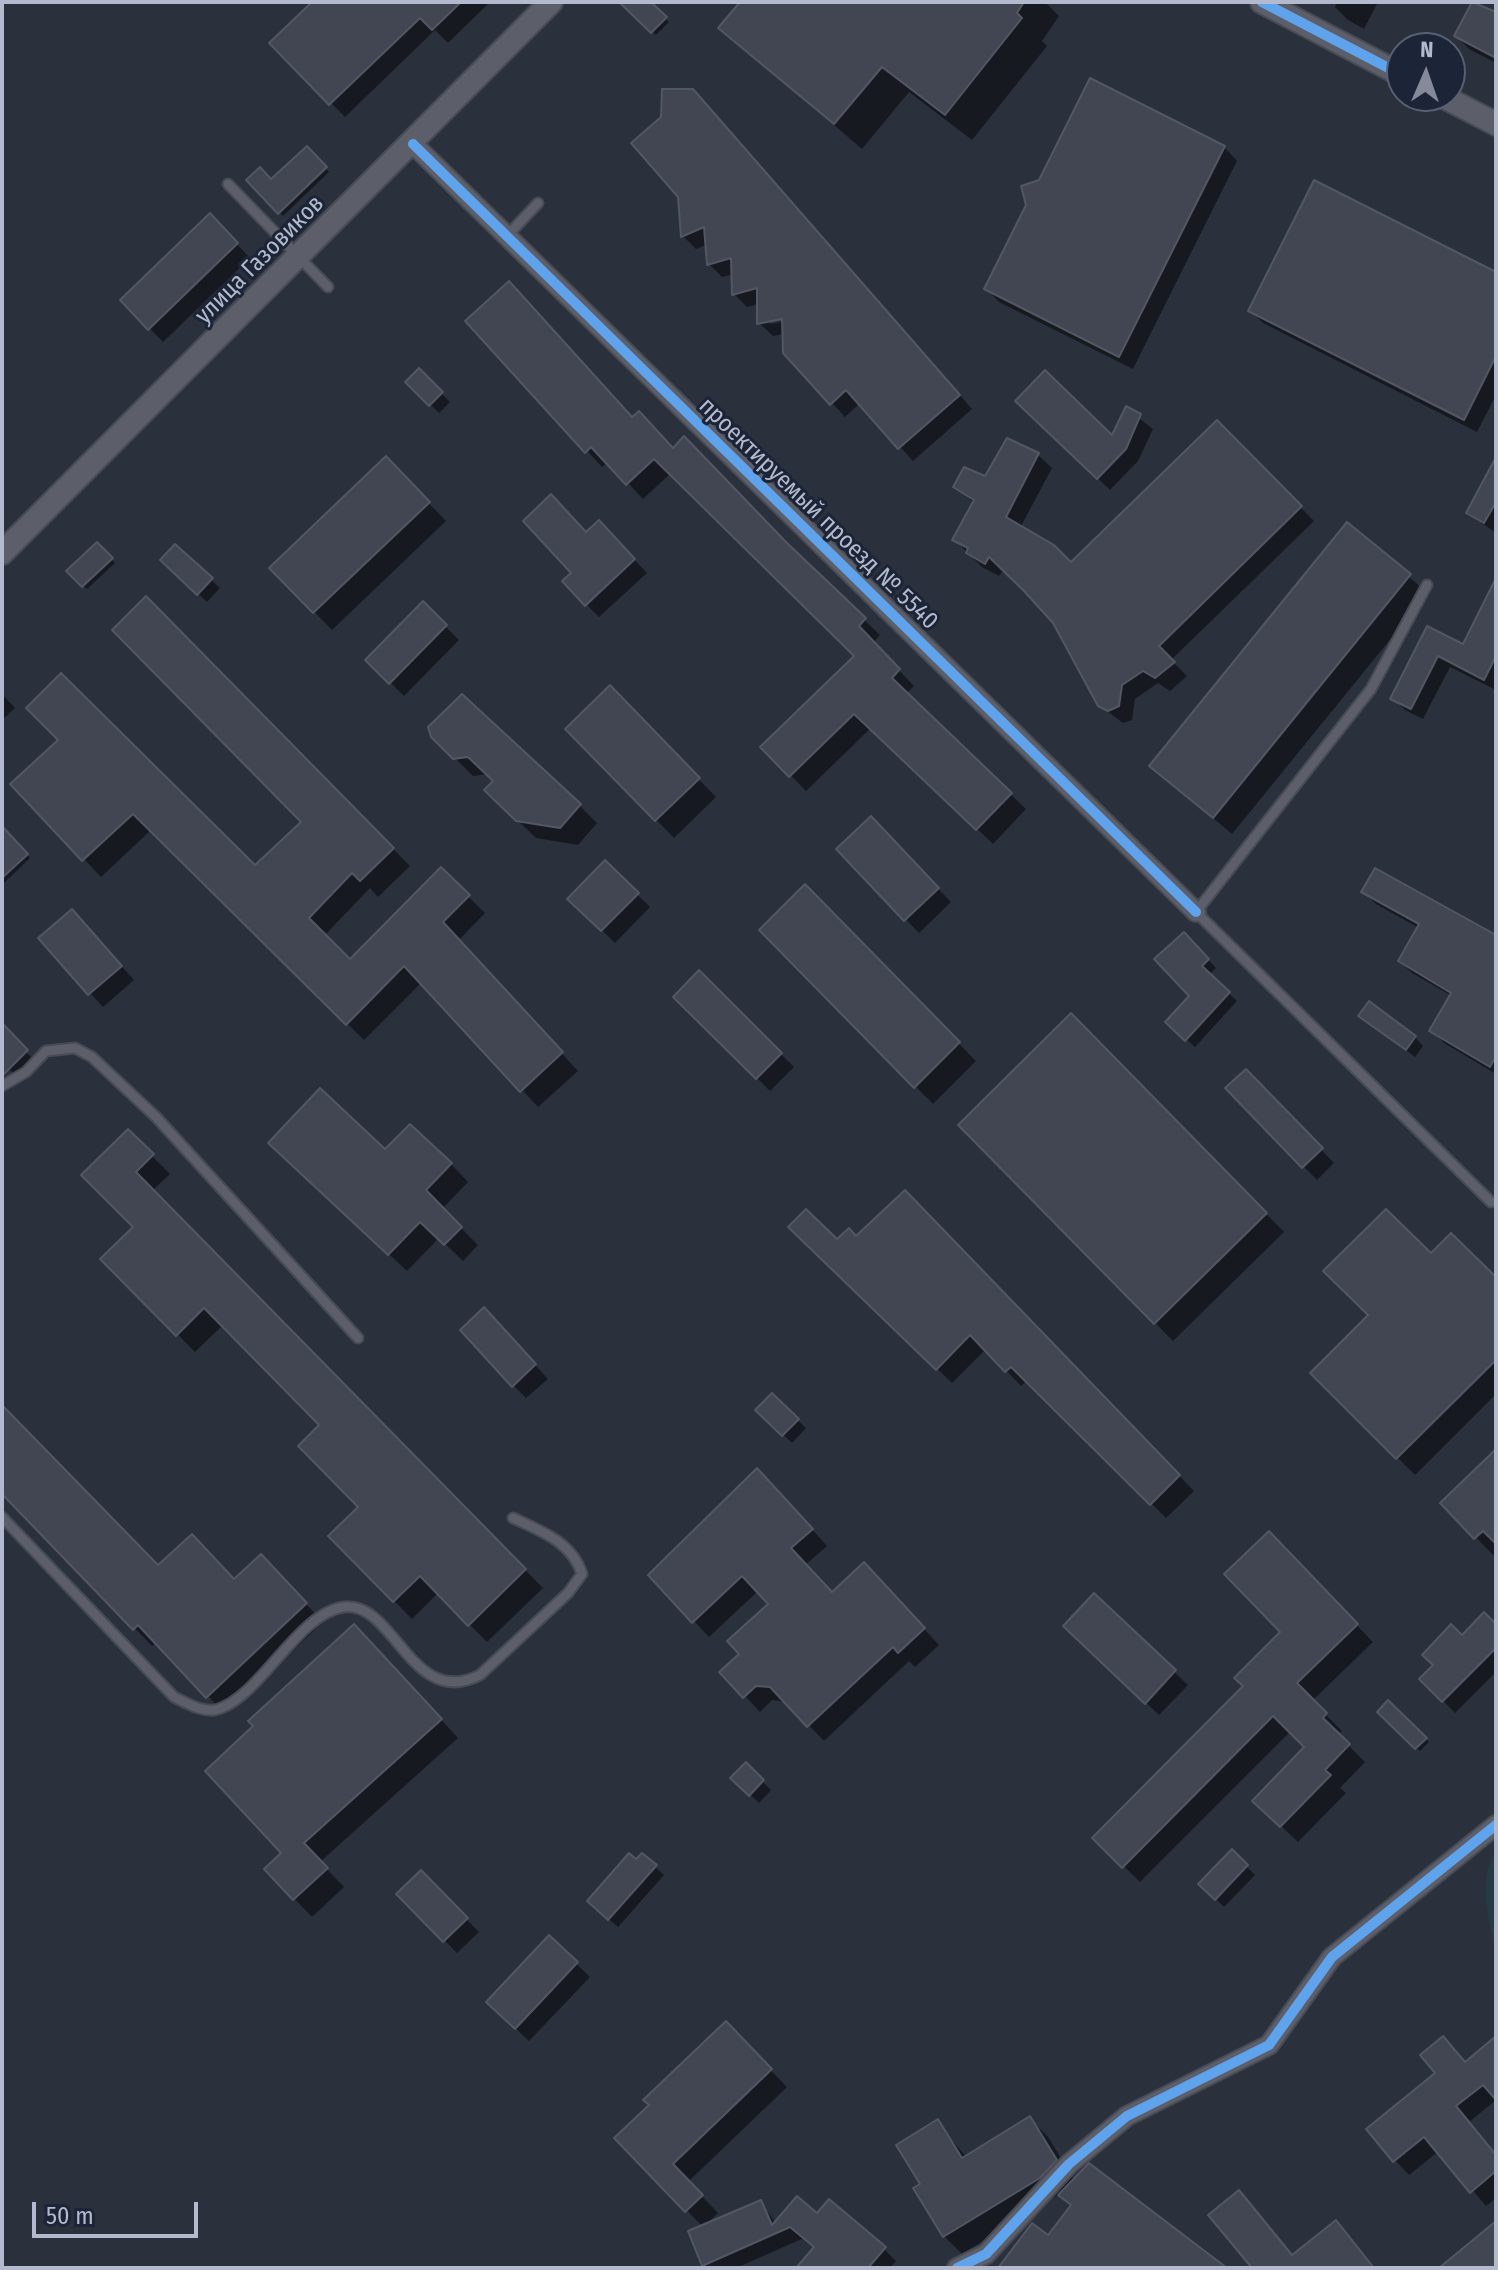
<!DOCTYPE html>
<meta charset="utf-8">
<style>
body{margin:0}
#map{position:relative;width:1498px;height:2270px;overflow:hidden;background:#2a303c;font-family:"Fira Sans Condensed",sans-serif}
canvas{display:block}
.frame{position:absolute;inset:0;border:4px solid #b4bacd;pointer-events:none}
.north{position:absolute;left:1386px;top:32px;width:80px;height:80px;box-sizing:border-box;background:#1c2438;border:2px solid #596074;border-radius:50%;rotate:2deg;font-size:22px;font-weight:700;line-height:32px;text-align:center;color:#b4bacd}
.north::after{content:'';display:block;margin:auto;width:28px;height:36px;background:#848a9a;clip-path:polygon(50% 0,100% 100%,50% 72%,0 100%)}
.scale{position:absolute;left:32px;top:2202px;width:166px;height:36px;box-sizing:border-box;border:4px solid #b4bacd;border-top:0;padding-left:10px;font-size:24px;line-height:28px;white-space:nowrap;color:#b4bacd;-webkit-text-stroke:6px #1c2438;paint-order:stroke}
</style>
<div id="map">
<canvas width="1498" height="2270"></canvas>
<div class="frame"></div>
<div class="north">N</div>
<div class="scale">50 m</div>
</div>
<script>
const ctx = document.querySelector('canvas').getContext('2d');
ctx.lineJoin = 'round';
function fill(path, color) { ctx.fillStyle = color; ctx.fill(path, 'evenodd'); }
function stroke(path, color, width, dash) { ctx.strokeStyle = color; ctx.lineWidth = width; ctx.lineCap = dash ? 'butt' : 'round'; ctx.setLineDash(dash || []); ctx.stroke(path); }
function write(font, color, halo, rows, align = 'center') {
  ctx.font = font + ' "Fira Sans Condensed",sans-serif'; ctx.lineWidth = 6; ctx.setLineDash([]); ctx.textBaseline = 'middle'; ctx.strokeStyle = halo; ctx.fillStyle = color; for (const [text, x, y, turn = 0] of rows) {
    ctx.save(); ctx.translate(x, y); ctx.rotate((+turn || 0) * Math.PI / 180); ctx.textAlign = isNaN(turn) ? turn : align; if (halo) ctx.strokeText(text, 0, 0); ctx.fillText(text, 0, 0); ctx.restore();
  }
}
const green = new Path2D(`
 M1496,1851V1951C1489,1921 1477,1879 1496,1851Z`);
const shadow = new Path2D(`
 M314,2H490L448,43L435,30L345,117L272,43Z
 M634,2H648L669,22L656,35L628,8Z
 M742,2H1045L1059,16L1042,41L1047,46L972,140L909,92L862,149L721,28Z
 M1337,2H1378L1364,29L1348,20L1335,7Z
 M1474,2L1496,14V63L1469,49L1456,36Z
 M706,105L972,409L913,461L860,403L845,417L785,352L784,334L773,336L759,323V304L747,307L734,294V274L722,277L709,264L708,244L696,249L683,236ZM791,316L792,320L770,324V320Z
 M1224,147L1237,161L1133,369L999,302L986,288L1028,205Z
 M307,149L329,172L283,216L249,180L272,182Z
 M210,216L250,258L163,342L122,300Z
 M1496,274V395L1477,432L1263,323L1250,310Z
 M468,321L633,419L793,552L880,635L873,643L914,686L906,694L1026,809L993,844L871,728L806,791L763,747L857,656L671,473L643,499L608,462L602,467Z
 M419,371L450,402L439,413L408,382Z
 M1018,401L1112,438L1127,409L1153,429L1138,461L1110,490Z
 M1217,423L1314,521L1171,660L1187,676L1170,691L1158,683L1135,699L1132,720L1123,723L1099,705L1054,621L1004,569L999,576L982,567L955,540L974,503L956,486L985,478L1007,441L1038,455L1052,468L1020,528L1071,565Z
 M386,459L446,521L332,630L272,568Z
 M1496,473V533L1468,513Z
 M1347,525L1428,593L1232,834L1151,766Z
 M587,534L612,536L647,573L599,617L586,604L574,573Z
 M97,545L115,563L87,589L69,571Z
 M176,547L220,588L207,602L163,560Z
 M1496,582V690L1450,667L1423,719L1405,710L1393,698L1428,629L1463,647Z
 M146,599L410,866L378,897L370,888L324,936L350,962L441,870L485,913L458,941L578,1071L538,1107L422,982L364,1040L151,830L101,877L13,784L61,740L255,868L304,822Z
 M423,604L459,640L404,696L368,660Z
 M610,688L716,797L674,838L568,729Z
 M2,694L15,708L2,720Z
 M433,736L579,805L597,823L578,845L536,838L486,790L496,781L488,774L473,776Z
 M871,819L951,902L919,933L839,849Z
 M2,828L30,858L2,885Z
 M605,863L650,907L615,943L570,899Z
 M805,887L976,1061L933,1104L761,930Z
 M1364,892L1496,937V1074L1444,1043L1432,1030L1452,996L1412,973L1400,961L1419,928L1376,904Z
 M85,925L134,980L103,1007L41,939Z
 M1184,934L1216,968L1209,975L1237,1001L1195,1047L1168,1022L1192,996Z
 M699,973L794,1067L770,1091L676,997Z
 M1071,1016L1284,1232L1173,1341L960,1125Z
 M1361,1016L1415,1037L1423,1046L1415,1057Z
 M2,1028L38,1064L21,1081L2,1062Z
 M1246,1072L1334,1163L1317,1180L1228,1089Z
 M128,1132L170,1174L152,1191L543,1588L487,1642L438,1593L412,1619L331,1536L361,1507L322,1425L223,1325L195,1352L103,1259L136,1227Z
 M386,1152L451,1164L468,1182L442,1209L478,1245L463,1261L439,1238L407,1271L288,1160Z
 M905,1192L1194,1491L1166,1518L1027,1380L1021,1386L986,1349L952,1383L791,1227L837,1242L856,1238Z
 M1431,1256L1496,1280V1394L1415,1475L1313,1373Z
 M497,1323L548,1379L526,1398L513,1385Z
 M772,1396L806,1428L792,1443L758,1410Z
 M2,1407L159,1568L234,1581L278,1574L323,1622L225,1714L157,1642L152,1646L2,1492Z
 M1496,1452V1552L1493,1555L1443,1503Z
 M773,1486L827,1546L805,1565L832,1594L880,1581L939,1645L915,1667L909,1661L824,1741L787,1702L772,1700L760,1712L745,1696L742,1654L771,1604L758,1591L709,1637L694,1621Z
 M1269,1534L1373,1642L1312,1701L1342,1731L1338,1735L1365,1762L1340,1788L1346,1793L1298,1842L1255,1801L1307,1747L1291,1731L1140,1882L1095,1838L1246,1687L1283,1632Z
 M1094,1596L1188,1685L1159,1715L1079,1639Z
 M1496,1626V1672L1455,1713L1422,1679L1462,1638Z
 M372,1644L458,1738L320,1862L344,1887L312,1917L266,1869L284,1853Z
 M1388,1703L1429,1742L1420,1751L1380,1712Z
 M746,1765L771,1790L759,1803L733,1778Z
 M1232,1852L1255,1875L1224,1907L1201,1884Z
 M637,1862L655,1867L664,1875L618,1927L598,1910Z
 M421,1873L479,1932L457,1953L399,1894Z
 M549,1938L590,1977L529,2041L488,2002Z
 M725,2024L787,2087L688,2182L718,2213L704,2226L760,2202L776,2223L817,2216L884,2249L896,2261L890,2268H799L816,2248L804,2238L736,2268H708L704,2264L703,2227L617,2138Z
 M1443,2039L1466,2063L1496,2039V2100L1469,2122L1496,2155V2198L1486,2206L1439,2151L1409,2175L1395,2160L1438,2073Z
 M1030,2119L1048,2137L1075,2181L1224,2268H1000L1049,2238L1072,2206L1059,2194L962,2254L944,2236L923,2185L937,2122L967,2158Z`);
const building = new Path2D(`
 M312,2H461L432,30L420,18L329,105L269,43Z
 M619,2H651L667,17L651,33Z
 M740,2H1024L1017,13L1022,18L945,115L882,67L834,124L718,28Z
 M1472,2L1496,12V58L1454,36Z
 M1090,78L1225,146L1119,357L984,289L1026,205L1021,186L1039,180Z
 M662,89H693L960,395L898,449L846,390L830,405L783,353L782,319L757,324V288L732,295L731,258L707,265L704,227L681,237L678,197L631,143L661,117Z
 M307,146L327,167L278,214L246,180L260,167L271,179Z
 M1314,180L1496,272V356L1464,420L1248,311Z
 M210,213L238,243L148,330L120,300Z
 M509,281L632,417L639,411L673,448L684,436L787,543L866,618L859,626L900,669L892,678L1012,793L976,830L854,714L789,777L760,747L854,656L654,459L626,485L591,447L585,453L465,321Z
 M419,368L443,392L429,406L405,382Z
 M1045,370L1112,435L1126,406L1141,414L1126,449L1097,479L1015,401Z
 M1217,420L1302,506L1159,646L1175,662L1155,678L1143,671L1122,685L1119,706L1108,711L1098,706L1053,623L1024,591L989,557L985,564L966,553L968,548L952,540L974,500L953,487L964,467L985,476L1007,438L1039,453L1006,517L1054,545L1071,562Z
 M386,456L430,502L313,613L269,568Z
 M1496,457V502L1484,523L1466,513Z
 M551,494L586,532L599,520L635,559L585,606L562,581L571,573L523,521Z
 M1347,522L1411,574L1213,818L1149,766Z
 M97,542L113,558L82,587L66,571Z
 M175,544L213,578L197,595L160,560Z
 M1496,578V656L1484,680L1438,656L1411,709L1390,699L1427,626L1463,644Z
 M146,596L394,848L360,881L352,873L309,918L350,959L441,867L470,895L443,922L563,1052L520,1092L404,966L346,1025L133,814L82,861L10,784L58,740L26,708L61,673L255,865L301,822L112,630Z
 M423,601L447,625L389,684L365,660Z
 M610,685L700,778L655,821L565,729Z
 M462,694L581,804L560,828L516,821L484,790L493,781L468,757L453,759L431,737L428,727Z
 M871,816L939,888L904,921L836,849Z
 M2,826L28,854L2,878Z
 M605,860L639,893L601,931L567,899Z
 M1375,868L1496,935V1056L1490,1067L1429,1031L1451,993L1398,961L1419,924L1361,892Z
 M805,884L960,1042L914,1088L759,930Z
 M72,909L122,966L88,995L38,938Z
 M1184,932L1209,959L1202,966L1230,992L1185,1041L1165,1022L1189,996L1154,959Z
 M699,970L782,1053L756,1079L673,997Z
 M1369,1001L1416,1036L1406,1050L1358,1016Z
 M1071,1013L1267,1213L1154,1324L958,1125Z
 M2,1023L28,1050L2,1076Z
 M1246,1069L1323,1148L1302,1168L1225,1088Z
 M320,1088L385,1149L410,1124L452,1163L426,1190L462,1227L444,1245L420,1222L388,1255L268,1143Z
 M128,1129L154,1154L136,1172L526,1569L468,1626L420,1576L393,1602L328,1536L358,1507L298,1446L319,1425L204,1308L176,1336L100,1259L133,1227L81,1175Z
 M905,1190L1180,1475L1150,1505L1011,1367L1005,1372L970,1335L936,1370L788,1227L806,1209L837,1239L849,1228L856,1236Z
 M1386,1209L1431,1253L1451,1233L1496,1277V1360L1396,1459L1310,1373L1368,1315L1323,1271Z
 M484,1307L536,1364L512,1387L460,1330Z
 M772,1393L799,1419L782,1436L755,1410Z
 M2,1405L158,1565L192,1534L234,1579L261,1554L307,1603L206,1698L138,1625L133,1630L2,1494Z
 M1496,1449V1544L1483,1531L1474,1539L1440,1503Z
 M757,1468L813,1529L791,1548L832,1592L864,1562L925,1628L898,1653L893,1647L807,1727L770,1687L756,1686L743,1698L719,1672L739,1654L727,1641L768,1604L742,1576L692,1623L648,1575Z
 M1269,1531L1358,1624L1297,1683L1327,1713L1323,1718L1350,1744L1325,1770L1331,1775L1280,1827L1252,1801L1304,1747L1273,1716L1122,1868L1092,1838L1243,1686L1234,1678L1280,1632L1224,1574Z
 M1094,1593L1176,1670L1145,1704L1063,1626Z
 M1484,1612L1496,1624V1648L1442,1702L1419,1679L1433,1665L1422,1655L1451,1624L1462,1635Z
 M354,1624L442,1719L304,1843L328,1868L293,1900L264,1869L281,1853L205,1771L253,1726L248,1721Z
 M1388,1700L1427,1738L1415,1749L1377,1712Z
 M746,1762L764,1780L749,1796L730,1778Z
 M1232,1849L1248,1865L1215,1900L1198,1884Z
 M629,1853L636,1859L642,1853L657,1865L608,1920L587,1901Z
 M421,1870L468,1918L443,1942L396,1894Z
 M549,1935L578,1962L515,2029L486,2002Z
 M726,2021L772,2069L673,2164L703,2195L685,2212L614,2138L649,2105L643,2100Z
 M1443,2036L1465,2062L1496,2036V2100L1483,2085L1456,2106L1496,2155V2171L1470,2193L1424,2137L1393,2162L1366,2129L1435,2073L1420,2055Z
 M1030,2116L1057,2160L1040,2178L943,2237L913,2188L920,2184L896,2145L938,2119L962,2158Z
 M1089,2163L1227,2268H998L1032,2223L1048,2235L1071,2205L1058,2195Z
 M1239,2190L1292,2255L1336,2220L1374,2268H1252L1208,2215Z
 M797,2196L817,2213L829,2199L886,2247L868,2268H796L814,2247L790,2227L702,2266L688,2231L761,2200L772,2225Z
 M1496,2221V2268H1439Z`);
const service = new Path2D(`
 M228,184L328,287
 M507,236L538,203
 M1427,585L1371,689L1196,912L1491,1202
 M2,1086L26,1072L46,1051L75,1048L92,1057L156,1117L358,1338
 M2,1517L174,1697C187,1703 201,1712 215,1710C258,1701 297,1613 344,1607C395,1601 411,1710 480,1675L568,1593L582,1574C572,1542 541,1531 513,1518`);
const minor = new Path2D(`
 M413,144L1196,912
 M957,2268L986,2254L1069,2164L1127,2116L1269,2045L1332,1957L1496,1825`);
const tertiary = new Path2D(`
 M1262,2L1402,75
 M1442,96L1496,124
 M2,553L551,2`);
const cycleway = new Path2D(`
 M1262,2L1402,75
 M413,144L1196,912
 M957,2268L986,2254L1069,2164L1127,2116L1269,2045L1332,1957L1496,1825`);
const streetNames = [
 ["улица Газовиков",260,260,-45],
 ["проектируемый проезд № 5540",818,514,44]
];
fill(green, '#263a43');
fill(shadow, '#0007');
fill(building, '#424652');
stroke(building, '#525763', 2);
stroke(service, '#474b54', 13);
stroke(minor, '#474b54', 22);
stroke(tertiary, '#474b54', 26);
stroke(service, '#5c5e69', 9);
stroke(minor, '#5c5e69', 18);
stroke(tertiary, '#5c5e69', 22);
stroke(cycleway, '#60a3ed', 10);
write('24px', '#b4bacd', '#1c2438', streetNames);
</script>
